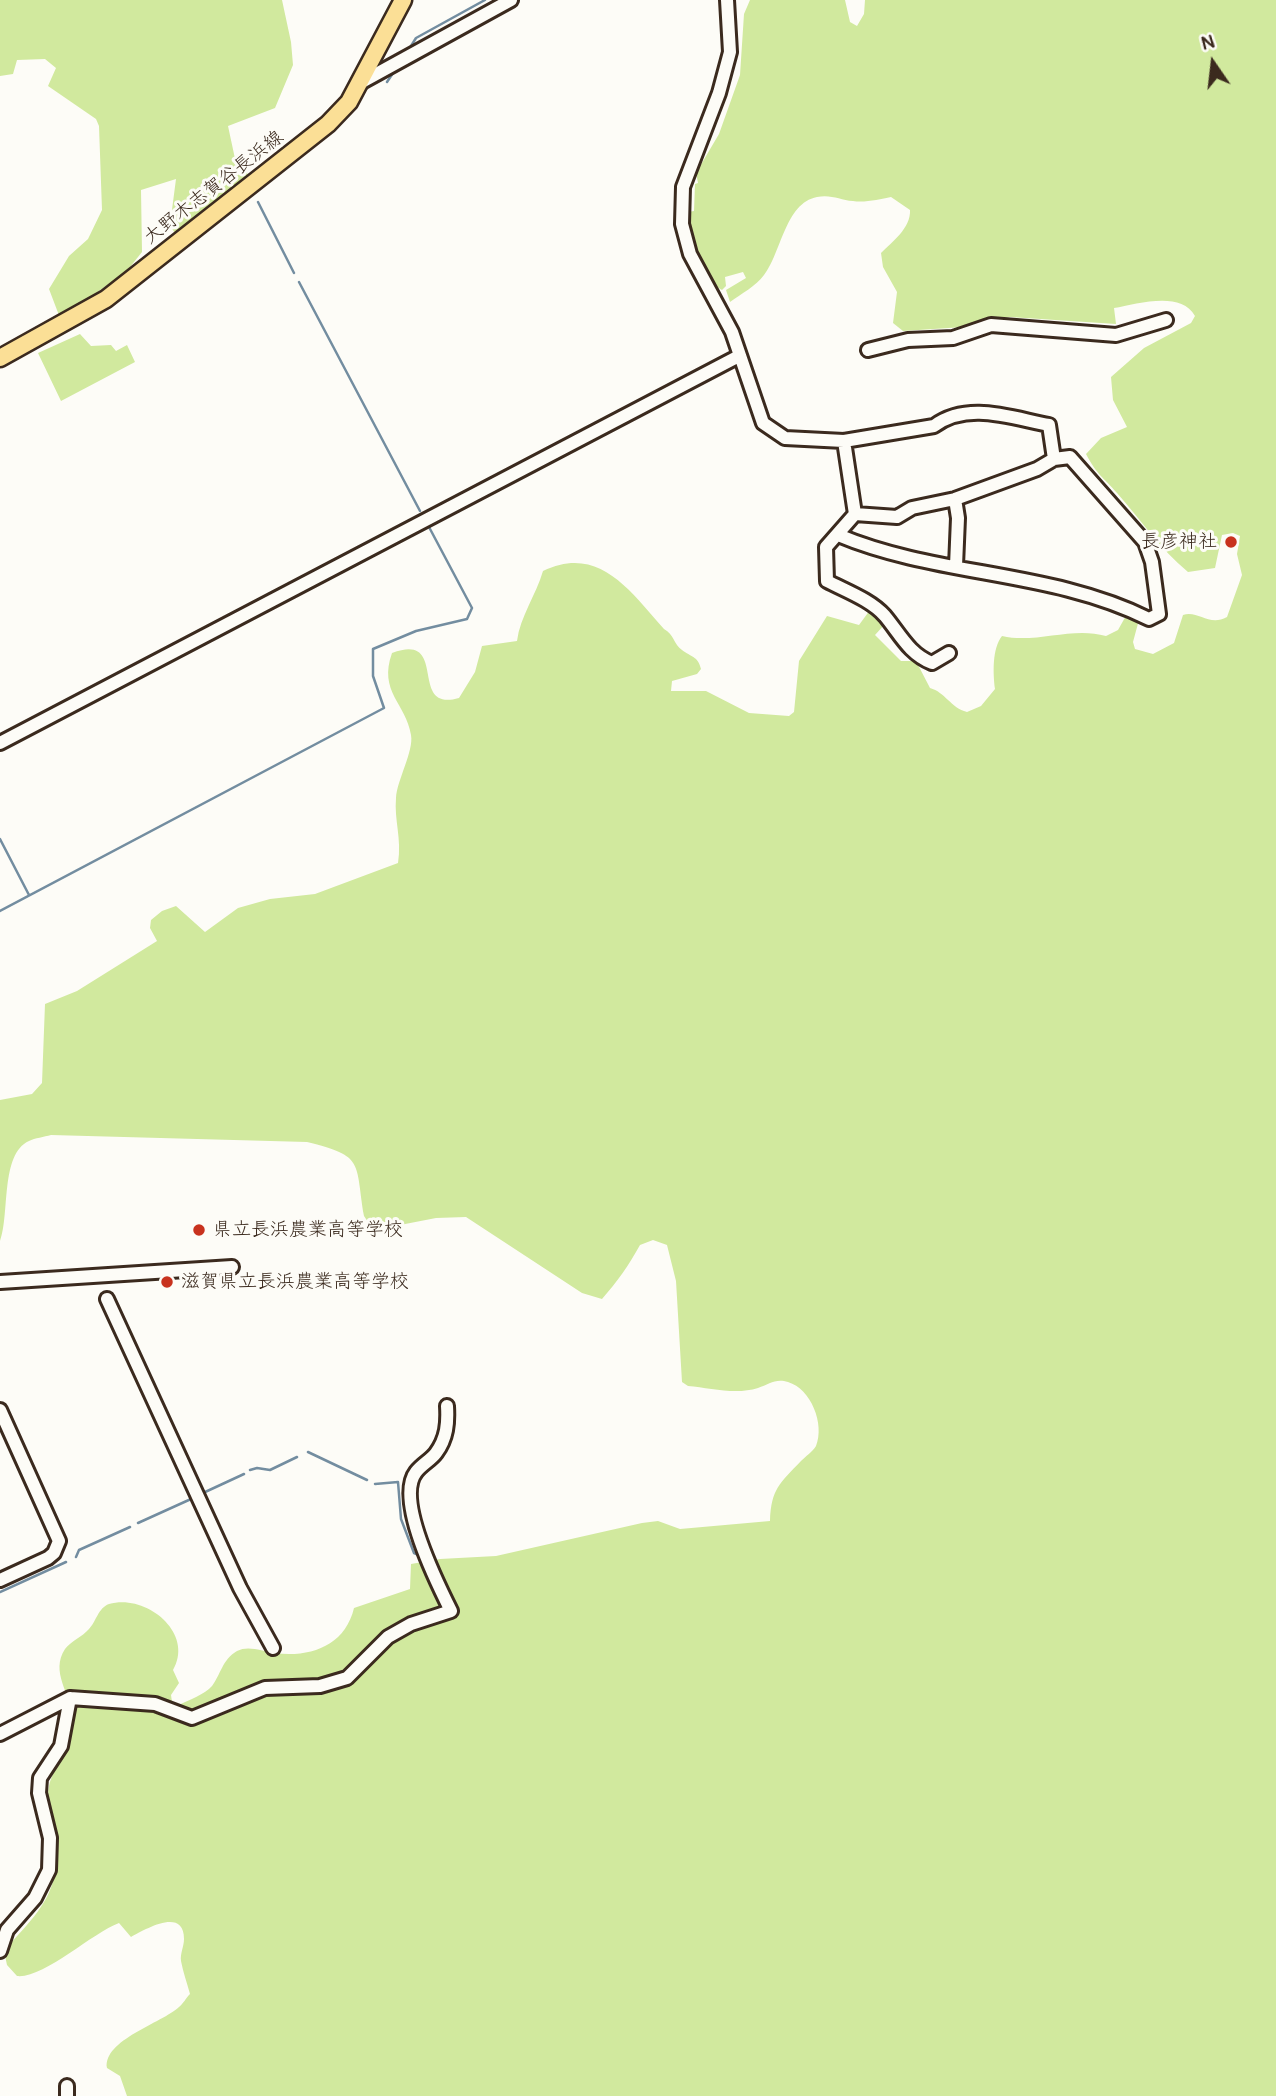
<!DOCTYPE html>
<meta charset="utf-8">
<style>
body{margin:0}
#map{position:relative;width:1276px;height:2096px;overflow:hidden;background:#fdfcf7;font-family:Pangolin,sans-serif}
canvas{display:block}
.north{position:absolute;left:1178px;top:28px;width:70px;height:70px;-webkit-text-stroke:5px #fdfcf7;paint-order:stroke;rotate:346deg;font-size:19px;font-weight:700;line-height:28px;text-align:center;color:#3b2a1e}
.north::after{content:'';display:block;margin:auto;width:24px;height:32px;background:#3b2a1e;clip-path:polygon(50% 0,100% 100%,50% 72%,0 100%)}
</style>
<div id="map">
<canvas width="1276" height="2096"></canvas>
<div class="north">N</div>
</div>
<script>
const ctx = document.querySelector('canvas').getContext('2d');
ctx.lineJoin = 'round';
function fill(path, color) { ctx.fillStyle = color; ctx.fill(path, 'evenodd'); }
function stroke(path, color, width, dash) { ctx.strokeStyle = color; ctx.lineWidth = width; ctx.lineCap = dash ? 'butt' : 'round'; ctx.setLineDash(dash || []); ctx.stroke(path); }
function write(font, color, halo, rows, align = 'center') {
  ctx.font = font + ' Pangolin,"Klee One",sans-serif'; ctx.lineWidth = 6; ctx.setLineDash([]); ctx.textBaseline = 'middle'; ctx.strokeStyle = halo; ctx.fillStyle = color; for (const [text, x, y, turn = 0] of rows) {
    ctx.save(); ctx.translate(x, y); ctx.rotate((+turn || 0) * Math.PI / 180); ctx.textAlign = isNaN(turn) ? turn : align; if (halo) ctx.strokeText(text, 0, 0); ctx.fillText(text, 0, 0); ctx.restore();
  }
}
const green = new Path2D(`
 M0,0H282L291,42L293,65L275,108L228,126L237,168L246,164L248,179L176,235L170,225L176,179L141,190L142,252L126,272L60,318L49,289L69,256L88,239L102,210L99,126L96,119L48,86L56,68L45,59L17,60L13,74L0,76Z
 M750,0H845L850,22L857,26L864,14L865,0H1276V2096H127L120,2076L107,2068C103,2040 162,2023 179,2007C183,2004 186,1998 190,1994C187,1983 183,1972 181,1961C180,1954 184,1946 184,1939C184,1906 144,1930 131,1937L119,1923C92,1933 43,1979 17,1976L7,1965L4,1951C23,1928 48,1907 54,1877C57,1862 52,1843 52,1829C51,1816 46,1798 49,1786C54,1764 76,1740 73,1716C70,1693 50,1672 65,1649C71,1641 82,1637 89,1629C96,1622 98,1608 109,1604C146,1593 195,1633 173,1670L179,1683L171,1695L172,1702L179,1705C189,1700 205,1694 212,1686C221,1674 222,1660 237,1651C248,1645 262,1651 274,1653C310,1658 345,1646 354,1608L410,1589L411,1564L440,1559L496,1556L642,1523L658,1521L680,1529L770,1521C771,1489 780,1483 801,1461C805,1457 813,1451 816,1446C825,1424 811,1389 788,1382C776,1378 769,1384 758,1388C736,1395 710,1388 688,1386L682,1382L676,1281L667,1245L653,1240L640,1245C629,1265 617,1282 602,1299L582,1293L466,1217L436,1218L400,1225L368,1222L364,1216C355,1162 365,1156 307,1142L51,1135C44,1137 35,1138 29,1141C0,1154 10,1215 0,1241V1100L32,1094L42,1083L45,1004L77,991L157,941L150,928L151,920L162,911L176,906L205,932L238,908L270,899L315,894L398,863C402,839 394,820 396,798C397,780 414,751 411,735C406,703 378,692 392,653C450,631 407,713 459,698L475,672L482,646L517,641C520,617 536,595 543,571C599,544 630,591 664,629C674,634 674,645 682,650C691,657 698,656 701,669L697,674L672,681L671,691H706L749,713L789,716L794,712L799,661L827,616L859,625L870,610L885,624L875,635L901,661H916L930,688C945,692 951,708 967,712L981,706L995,689C993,673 992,649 1002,636C1036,644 1072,626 1106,636L1118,630L1127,614L1140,616L1133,642L1135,649L1153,654L1174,643L1183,615C1198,610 1209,627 1227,617L1242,575L1237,554L1240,536L1233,533L1222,535L1215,568L1188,572C1160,549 1141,520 1117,493C1103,477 1097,475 1086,454L1101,438L1127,427L1113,400L1111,377L1144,348L1191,323L1195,316C1181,290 1137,304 1114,308L1116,324L1010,317L964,327L903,331L893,323L897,292L883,267L881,253C892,242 911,228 910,210L891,197C880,199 865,203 853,201C840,200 831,194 817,197C785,203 781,254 764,275C756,286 741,294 730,302L726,290L746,278L743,272L725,277L726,286L722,290L712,284L688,228V212L694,211L695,184L698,183L696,173L719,134L740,75L744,14Z
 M80,334L91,346L111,345L116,351L127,345L135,362L61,401L38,353Z`);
const stream = new Path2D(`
 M411,46L416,38L485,0
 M387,82L395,70
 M258,202L294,273
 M299,282L420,511
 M0,839L29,895
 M0,911L384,708L373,676V649L416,631L467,619L472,608L429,527
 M308,1452L367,1480
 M250,1470L257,1468L270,1470L297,1457
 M375,1484L398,1482L401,1519L414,1553L421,1556
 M203,1493L244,1474
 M138,1523L191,1499
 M76,1557L79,1550L130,1527
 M0,1592L66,1562`);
const minor = new Path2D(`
 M727,0L730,52L719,93L683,187L682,224L690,254L732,332L763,423L785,438L844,441L934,426C968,401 1011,418 1049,425L1054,459
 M360,83L511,0
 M868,350L908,340L953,338L991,325L1116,335L1166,320
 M844,441L855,514L826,547L827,581C846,591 871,600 885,616C900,634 909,654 932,663L949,653
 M955,499L958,518L956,566
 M838,535C938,577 1051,570 1149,619L1159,614L1152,562L1145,542L1070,457L1054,459L1037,469L955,499L912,508L897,517L855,514
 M0,743L739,356
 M0,1282L232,1267
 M107,1299L240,1588L273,1648
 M0,1410L59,1541L54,1553L48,1558L0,1580
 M0,1734L70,1698L155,1704L192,1718L265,1688L320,1686L347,1678L388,1637L411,1624L451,1611C437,1583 395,1499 416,1472C422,1464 431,1460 436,1453C447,1438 448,1423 447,1406
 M0,1951L7,1930L35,1898L49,1870L50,1838L39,1793L40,1778L61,1746L70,1698
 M67,2096V2086`);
const major = new Path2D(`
 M0,358L106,299L328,124L349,102L403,0`);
const markers = [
 [1231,542,7,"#c8321e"],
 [199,1230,7,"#c8321e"],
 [167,1282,7,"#c8321e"]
];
const streetNames = [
 ["大野木志賀谷長浜線",214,188,-38]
];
const poiNames = [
 ["長彦神社",1217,542,"right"],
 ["県立長浜農業高等学校",213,1230],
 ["滋賀県立長浜農業高等学校",181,1282]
];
fill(green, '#d1e99e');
stroke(stream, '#738da0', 2.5);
stroke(minor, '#3b2a1e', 18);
stroke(major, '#3b2a1e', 21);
stroke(minor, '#fdfcf7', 12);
stroke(major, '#fbdf96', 16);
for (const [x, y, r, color] of markers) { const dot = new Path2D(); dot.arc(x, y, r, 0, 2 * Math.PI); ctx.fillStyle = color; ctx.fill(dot); stroke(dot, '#fdfcf7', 2.5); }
write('19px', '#3b2a1e', '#fdfcf7', streetNames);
write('19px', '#3b2a1e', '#fdfcf7', poiNames, 'left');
</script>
